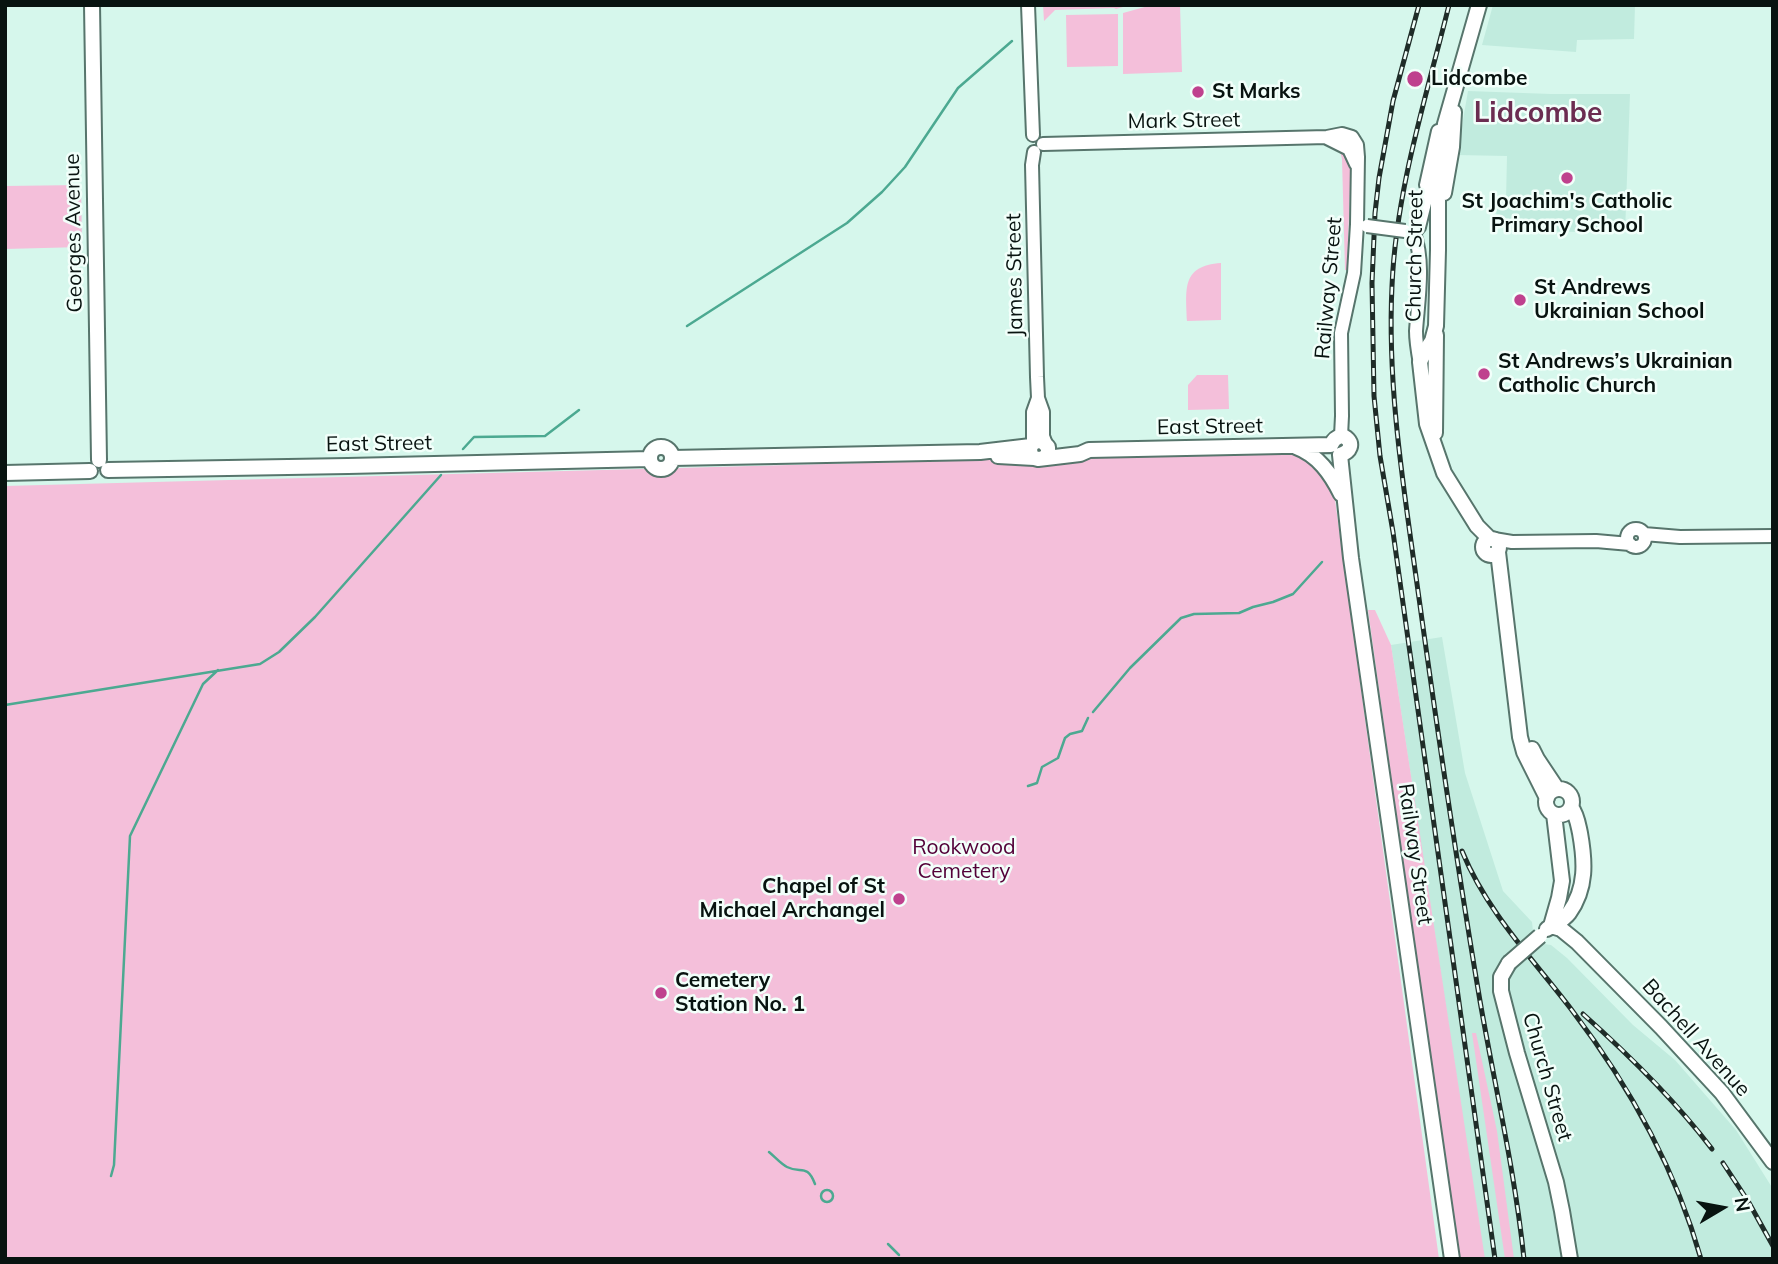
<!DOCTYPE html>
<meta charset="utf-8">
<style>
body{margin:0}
#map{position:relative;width:1778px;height:1264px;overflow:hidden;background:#d6f7ec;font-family:Mulish,sans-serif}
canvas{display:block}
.frame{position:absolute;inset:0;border:7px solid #081310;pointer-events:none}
.north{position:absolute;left:1687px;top:1173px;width:70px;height:70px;-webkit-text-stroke:5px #f2fffa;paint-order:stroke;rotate:80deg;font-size:19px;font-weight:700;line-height:28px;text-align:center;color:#081310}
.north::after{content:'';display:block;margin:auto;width:24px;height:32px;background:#081310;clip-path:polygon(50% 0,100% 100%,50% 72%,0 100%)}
</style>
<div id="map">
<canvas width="1778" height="1264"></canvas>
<div class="frame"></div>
<div class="north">N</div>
</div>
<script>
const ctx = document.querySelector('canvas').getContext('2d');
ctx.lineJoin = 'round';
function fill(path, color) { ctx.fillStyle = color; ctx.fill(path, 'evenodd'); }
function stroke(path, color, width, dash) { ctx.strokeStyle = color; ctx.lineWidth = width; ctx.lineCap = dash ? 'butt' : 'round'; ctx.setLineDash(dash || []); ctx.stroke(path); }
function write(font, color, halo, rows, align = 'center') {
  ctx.font = font + ' Mulish,sans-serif'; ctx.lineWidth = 5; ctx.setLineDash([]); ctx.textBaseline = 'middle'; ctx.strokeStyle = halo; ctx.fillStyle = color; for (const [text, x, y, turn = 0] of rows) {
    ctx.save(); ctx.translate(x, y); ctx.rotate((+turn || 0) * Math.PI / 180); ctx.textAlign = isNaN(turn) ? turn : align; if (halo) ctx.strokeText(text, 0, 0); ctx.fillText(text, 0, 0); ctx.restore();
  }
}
const built = new Path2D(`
 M1493,5H1635L1634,39L1577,40L1576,52L1482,45Z
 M1468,91L1551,94H1630L1625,233L1537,231L1536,222L1496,221L1497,200H1506L1507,156L1457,155Z
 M1442,637L1465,773L1503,891L1532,922L1533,931L1544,944L1551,945L1567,958L1633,1025L1675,1060L1736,1130L1773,1189V1259H1484L1391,645Z`);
const green = new Path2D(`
 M1043,5H1130L1116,9L1114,8L1055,10L1044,21Z
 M1152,5H1180L1182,72L1123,74V13Z
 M1118,14V66L1067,67L1066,15Z
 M1340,151L1343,152L1351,160L1347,270H1345L1342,159Z
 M81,185L82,247L5,249V186Z
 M1221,263V320L1187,321C1186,289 1181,266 1221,263Z
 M1197,375H1228L1229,409L1188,410V385Z
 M1275,452C1281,453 1288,452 1293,453C1315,457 1327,482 1335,500L1439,1259H5V486Z
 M1368,610H1375L1391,645L1485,1259H1458Z
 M1472,1033H1476L1497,1131L1514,1259H1505Z`);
const stream = new Path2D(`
 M687,326L847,223L882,192L905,167L958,88L1012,41
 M463,449L474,437L545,436L579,410
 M5,705L260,664L279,652L315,617L441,475
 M1093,712L1130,668L1181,618L1194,614L1239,613L1253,607L1273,602L1293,594L1322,562
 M1028,786L1037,783L1042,767L1058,758L1065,738L1070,734L1082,731L1088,718
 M769,1152C775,1157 781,1164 787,1167C801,1174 807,1163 815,1184
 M111,1176L114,1165L130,836L203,684L218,670
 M821 1196a6 6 0 1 1 12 0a6 6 0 1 1-12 0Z
 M888,1244L899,1255`);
const tertiary = new Path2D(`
 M1028,5L1033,135
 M1327,138L1349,149L1356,164
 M1043,144L1327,137L1342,134L1352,137L1357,145L1358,157L1357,224L1354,273L1341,333L1342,416L1341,436
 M1034,152L1032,165L1037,377L1038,398L1043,412V436L1046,444
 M1426,185L1438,131
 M1420,364C1418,353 1416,342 1416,331C1418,301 1425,262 1414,233L1419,227L1428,191L1433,180L1438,174
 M1033,443V412L1038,398
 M1627 538a9 9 0 1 1 18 0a9 9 0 1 1-18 0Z
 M1644,534L1680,537L1773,536
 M1494,539L1512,542L1596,541L1630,544`);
const secondary = new Path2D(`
 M92,5L99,460
 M1479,5L1445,124L1438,165V250L1436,326L1432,341L1424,353L1420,362L1427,424L1444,473L1477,526L1490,539
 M1444,193L1452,147L1454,112
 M1435,433L1436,335
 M1331,445C1341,424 1363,448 1340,455
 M1296,447C1318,455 1331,474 1341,494
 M650 458a11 11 0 1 1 22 0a11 11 0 1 1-22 0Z
 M1031,454C1028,446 1034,440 1042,441L1048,447V453L1045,457
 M1340,455L1351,558L1452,1259
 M998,456L1034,458L1038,459L1080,454L1089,450L1331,445
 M672,458L980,452L1031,446
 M108,470L348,466L650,459
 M5,473L90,471
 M1483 547a8 8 0 1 1 16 0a8 8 0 1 1-16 0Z
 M1498,552L1520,737L1524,752L1547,798
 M1532,749L1537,759L1557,789
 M1546 802a13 13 0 1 1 26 0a13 13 0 1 1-26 0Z
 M1551,926L1561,929L1577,942L1661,1027L1722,1093L1773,1162
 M1551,926L1559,898L1562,881L1554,814
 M1547,929C1555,923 1563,921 1569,913C1587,888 1585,861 1580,833C1578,824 1577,815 1571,807
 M1509,963L1501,977V991L1517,1053L1556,1182L1562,1211L1570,1259`);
const rail = new Path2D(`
 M1419,5L1393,101L1379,178L1375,213L1372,283L1374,396L1380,456L1393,532L1495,1259
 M1449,5C1426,98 1396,190 1392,286C1387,388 1404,490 1418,591C1437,728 1457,865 1480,1001C1495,1087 1515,1172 1524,1259
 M1462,851C1487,912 1532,958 1571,1009C1629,1085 1675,1167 1701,1259
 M1583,1014C1630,1056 1674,1099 1712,1149
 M1723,1163L1748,1201L1773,1246`);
const tertiaryBridge = new Path2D(`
 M1367,226L1405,231`);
const secondaryBridge = new Path2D(`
 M1509,963L1540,936`);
const markers = [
 [1415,79,9,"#bf418e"],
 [1198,92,7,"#bf418e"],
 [1567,178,7,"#bf418e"],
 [1520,300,7,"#bf418e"],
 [1484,374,7,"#bf418e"],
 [899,899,7,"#bf418e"],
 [661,993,7,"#bf418e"]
];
const poiNames = [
 ["Lidcombe",1431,79],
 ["St Marks",1212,92],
 ["St Joachim's Catholic",1567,202,"center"],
 ["Primary School",1567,226,"center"],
 ["St Andrews",1534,288],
 ["Ukrainian School",1534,312],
 ["St Andrews’s Ukrainian",1498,362],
 ["Catholic Church",1498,386],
 ["Chapel of St",885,887,"right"],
 ["Michael Archangel",885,911,"right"],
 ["Cemetery",675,981],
 ["Station No. 1",675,1005]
];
const streetNames = [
 ["Mark Street",1184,121,-1],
 ["Georges Avenue",74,233,-91],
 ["Church Street",1415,256,-89],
 ["James Street",1015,275,-91],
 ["Railway Street",1329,288,-85],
 ["East Street",1210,427,-1],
 ["East Street",379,444,-1],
 ["Railway Street",1415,854,82],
 ["Bachell Avenue",1696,1038,48],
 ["Church Street",1547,1077,74]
];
const parkNames = [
 ["Rookwood",964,848],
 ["Cemetery",964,872]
];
const districtNames = [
 ["Lidcombe",1538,114]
];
fill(built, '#c1ebde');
fill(green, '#f4bfda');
stroke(stream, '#4ca991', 2.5);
stroke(tertiary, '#57756c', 16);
stroke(secondary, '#57756c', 18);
stroke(tertiary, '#fff', 12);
stroke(secondary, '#fff', 14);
stroke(rail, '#1f2c28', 5);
stroke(rail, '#f2fffa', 2.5, [8]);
stroke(tertiaryBridge, '#57756c', 16, []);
stroke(secondaryBridge, '#57756c', 18, []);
stroke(tertiaryBridge, '#fff', 12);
stroke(secondaryBridge, '#fff', 14);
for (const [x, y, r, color] of markers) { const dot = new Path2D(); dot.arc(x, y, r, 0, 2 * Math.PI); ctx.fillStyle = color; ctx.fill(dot); stroke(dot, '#f2fffa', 2.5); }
write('bold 21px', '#081310', '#f2fffa', poiNames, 'left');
write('21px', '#081310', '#f2fffa', streetNames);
write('21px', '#530038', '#f2fffa', parkNames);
write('bold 28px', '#6b2d51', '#f2fffa', districtNames);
</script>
